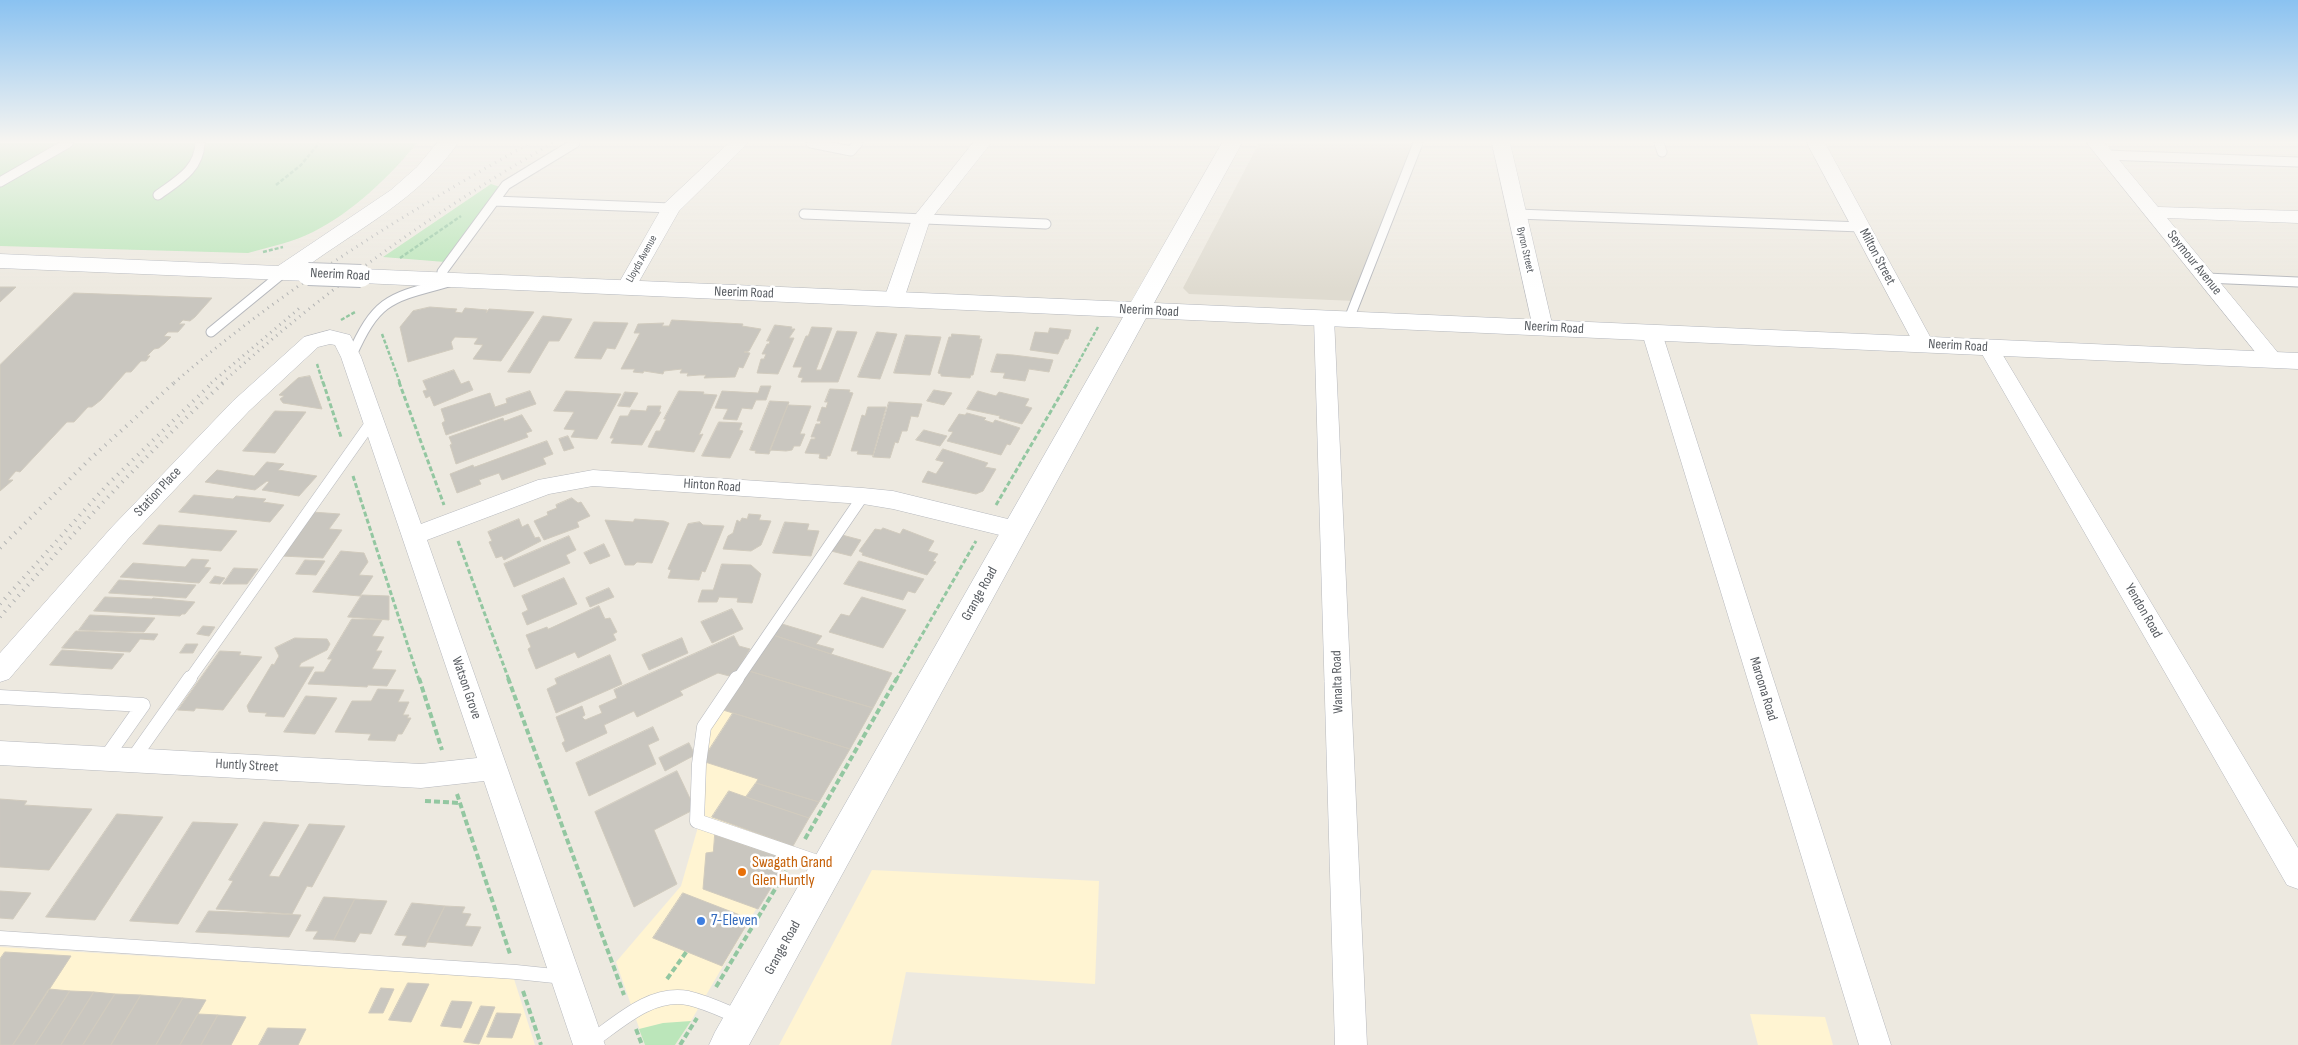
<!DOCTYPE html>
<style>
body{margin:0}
canvas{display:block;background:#ede9e0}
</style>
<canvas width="2298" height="1045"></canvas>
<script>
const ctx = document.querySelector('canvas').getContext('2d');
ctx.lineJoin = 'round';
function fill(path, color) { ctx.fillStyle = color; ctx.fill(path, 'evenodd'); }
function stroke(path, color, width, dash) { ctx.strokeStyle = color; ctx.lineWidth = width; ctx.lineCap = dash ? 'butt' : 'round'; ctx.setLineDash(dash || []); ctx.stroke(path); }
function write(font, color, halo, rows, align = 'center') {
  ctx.font = font + ' "Sofia Sans Condensed",sans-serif'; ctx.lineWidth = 5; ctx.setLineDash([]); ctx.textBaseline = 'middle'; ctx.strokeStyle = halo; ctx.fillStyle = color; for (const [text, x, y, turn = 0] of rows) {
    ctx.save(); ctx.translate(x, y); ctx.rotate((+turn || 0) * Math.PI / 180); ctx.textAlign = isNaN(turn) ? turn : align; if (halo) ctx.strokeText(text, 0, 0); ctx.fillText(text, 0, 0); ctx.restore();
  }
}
const commercial = new Path2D(`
 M749,671L873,708L691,1021L675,1045H645L616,962L681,886L698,827L704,727Z
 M872,870L1099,881L1095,984L906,972L891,1045H779Z
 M0,947L514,979L535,1045H0Z
 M1750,1014L1825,1017L1833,1045H1758Z`);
const education = new Path2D(`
 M1259,143H1414L1355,301L1189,294L1183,288Z`);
const green = new Path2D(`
 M0,143H417C389,177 353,212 313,232C293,242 270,247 248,253L0,246Z
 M491,184L500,187L445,262L383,257Z
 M691,1021L675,1045H645L639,1029L663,1023Z`);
const building = new Path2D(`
 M0,287H16L0,302Z
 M74,293L212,298L195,317L190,321L183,320L179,324H185L178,332H168L164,336L171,337L165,343L159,348L154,349L147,356H150L146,361H141L131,372H126L101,400L92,407H88L74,422H67L20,472L16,471L8,480H13L0,491V365Z
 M430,307L457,309L455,312L462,313L465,308L487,310L486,313L489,309L534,312L501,361L473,359L483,345L474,344L478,338L455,337L451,342L453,349L408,362L400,327L413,311Z
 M543,316L572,319L559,341H549L530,373L508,372Z
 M672,320L743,324L742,326L761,329L749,351L744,352L750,353L743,368L739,367L735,377L704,378L706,375H699L687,376L688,373H680L682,369L664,371L663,374L644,371L643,373L633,372L635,369H621L640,333H634L638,324L664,323L662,326H669Z
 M594,322L628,323L615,349L607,348L601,359L575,358Z
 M775,325L792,327L791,329H795L789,338H794L778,374L757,373L761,359H764L766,354H762L767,344H769L770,341H767Z
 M812,327L832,328L816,370H821L837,331L857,332L838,382H801L803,378L798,377L802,367H793L806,336H808Z
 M1050,328L1071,330L1068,339H1065L1058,354L1030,350L1035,332L1048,333Z
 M877,332L897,334L880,379L858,377Z
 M952,334L980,336L979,339H982L973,375H971L970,378L941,376V374L938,373L949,337H951Z
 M906,335L941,337L930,375L894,373Z
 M997,354L1013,355L1053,360L1049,372L1029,369L1025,381L1003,378L1005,373L991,372Z
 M454,370L461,384L469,381L473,390L434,406L430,396L426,398L423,391L427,390L423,381Z
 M310,376L322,409L283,403L280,399L284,396L279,395L298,378Z
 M761,386H771L766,400H756L752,409L742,408L737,420L723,419L728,409L715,408L722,391L758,393Z
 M830,389L850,390L849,392L853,393L830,456H827V459L819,458L820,454L805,453L811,439H815V437H811L816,424H820L821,421H817L822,407L826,408L828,402H825Z
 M934,390L952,393L944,405L927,401Z
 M530,391L536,404L446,435L442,423L445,421L441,409L490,393L495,407L507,403L506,399Z
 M566,391L621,394L597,439L571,437L575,430L564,429L574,412L554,411Z
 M679,391L704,392L703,394L717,395L699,435L703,434L694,452L648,447L656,431H660L666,419H664Z
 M978,391L996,396L999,392L1029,399L1025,406L1032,408L1022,424L999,418L1000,416L967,409Z
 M625,392L638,393L630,407L618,406Z
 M770,401L789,402L769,454L755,453L756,451L750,450Z
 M889,402L922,404L918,417L911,416L907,431H902L898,443L895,442L890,458L873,457Z
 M788,405L811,406L800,434H805L800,446H794L792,450L786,451L770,450Z
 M648,406H661L659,412H661L642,445L611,443L614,438H610L620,416H628L631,410L646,411Z
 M868,407H886L873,455L857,454L858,451H851L862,415L865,416Z
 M275,411L306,412L275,453L243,451Z
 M967,413L986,418L984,420L993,423L995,420L1020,428L1010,445L1007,444L1001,455L947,441L953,432L948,431L959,414L965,415Z
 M522,415L532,431L526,433L528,437L456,464L450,445L452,444L449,437L503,418L504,421Z
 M719,422L742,423L739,430L743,431L730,458L702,456Z
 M924,430L947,436L940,446L916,440Z
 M568,436L574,448L564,451L559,439Z
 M547,441L553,454L543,458L546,464L502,480L499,473L479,480L481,484L457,493L450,474L473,465L474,467Z
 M943,449L988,463L985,467L996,469L983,491L976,494L922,482L928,471L936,474L944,462L936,460Z
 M267,462L284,464L278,470L317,476L299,496L262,490L269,482L267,481L255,490L205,482L217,470L254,476Z
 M194,495L233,499L236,496L266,499L263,502L284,505L270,522L179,512Z
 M572,498L578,503L581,502L590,516L577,522L579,527L544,540L534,521L548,515L547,512L557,508L556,505Z
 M312,512L340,514L329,529L342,530L323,558L281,556Z
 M749,514L761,515L759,520L771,521L761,545L751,551L723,549L728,536L733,533L737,520L740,522L742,518L747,519Z
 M519,519L522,527L528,524L535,538L539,537L541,541L504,560L502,556L496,558L489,542L492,541L488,532Z
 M635,519L664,521L669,523L652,563L637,562L634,565H625L605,520L633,522Z
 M700,522L703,525L724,526L705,572L702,571L699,580L668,578L671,570L668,569L688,524Z
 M785,522L809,524L807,530L819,531L811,556L773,553Z
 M159,525L237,531L221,551L143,544Z
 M883,528L900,534L903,529L934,541L928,551L938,554L933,561L936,562L927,575L862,555L863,553L859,551L875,529L881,530Z
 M842,535L861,540L851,556L831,551Z
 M569,536L576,550L566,555L570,563L514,587L504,564Z
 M604,544L610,556L590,564L584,553Z
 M341,551L364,553L368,562L359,575L373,576L360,596L313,592Z
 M192,559L209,560L204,567L211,568L199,583L120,577L133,563L185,567Z
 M305,560L325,561L316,575L296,574Z
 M859,561L924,579L915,593L908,591L903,600L844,584Z
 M722,564L751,565L761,574L752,603L737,602L738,598L719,597L717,602H698L702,590H713Z
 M234,568L258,569L247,584H223Z
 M215,576L225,578L220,584L210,583Z
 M564,578L577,604L527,625L522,613L528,610L522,596Z
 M119,580L196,585L186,598L109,593Z
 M609,588L614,597L590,607L586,598Z
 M362,595L389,596V620L348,617Z
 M105,597L152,599L153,598L195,602L185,614H182L180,616L94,611Z
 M862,597L906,610L883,648L829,632L841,614L849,616Z
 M599,606L605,619L610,618L617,632L613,634L616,640L578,658L575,652L536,669L528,649L531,647L526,635L547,627L548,629Z
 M732,609L743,629L712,643L701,622Z
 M90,615L155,618L144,632L79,630Z
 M352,619L382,620L372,636L384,637L376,651H382L372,669L396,670L387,686L368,685L367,687L308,684L315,672H324L332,659H328Z
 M782,624L822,636L816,644L834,649L831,654L773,635Z
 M203,626L215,627L209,636L197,634Z
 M76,631L158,634L154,640L140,639L130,652L62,648Z
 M773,635L831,654L892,673L873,708L749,671Z
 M734,636L739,646L750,649L733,677L718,673L680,691L683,695L637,717L634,711L604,725L607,733L566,752L562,743L565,741L556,717L582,706L585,715L582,717L585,720L602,713L599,706L617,698L614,690Z
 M295,638L327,639L330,644L327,650L301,663L299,667H314L284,717L265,716L267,713L249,712L247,706L272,664L274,665L279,656L275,648Z
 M682,638L688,653L649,670L642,655Z
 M186,644H198L193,653H180Z
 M62,650L124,654L112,669L50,665Z
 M220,651L241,652L239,655L262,657L223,710L196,708L194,711L178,710Z
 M610,655L622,684L556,713L547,689L557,684L555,679Z
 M749,671L873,708L850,749L723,710Z
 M378,689L404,690L398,702H409L403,715H409L407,718H411L402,734H398L395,741L368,740L371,734L335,732L352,701H371Z
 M306,696L337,698L315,734L284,732Z
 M733,713L850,749L819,802L756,783L758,779L702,761Z
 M653,727L659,740L648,745L656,764L589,796L576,763Z
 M689,743L695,755L665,771L659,758Z
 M677,771L695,809L654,830L677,884L634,907L595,812Z
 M756,783L819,802L809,818L746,797Z
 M729,791L746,797L809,818L793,846L712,817Z
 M0,799L27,801L24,805L92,809L49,870L0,867Z
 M117,814L163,817L95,920L46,917Z
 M193,822L238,824L178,924L130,921Z
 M264,822L299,825L269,876L279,877L309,824L345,826L312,887L307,886L292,914L216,909L233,881L229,880Z
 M715,835L788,860L758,909L703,889L706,853L713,852Z
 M0,891L31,893L13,919L0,918Z
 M683,893L750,919L722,966L653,938Z
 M324,897L355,899L334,940L313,939L318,931H306Z
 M355,899L387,901L371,934L360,933L355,942L334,940Z
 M412,903L445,906L425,947L402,945L407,936L395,935Z
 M445,906L465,907L462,913L471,914L465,926L481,927L472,946L427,942Z
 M209,911L301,915L289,937L196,932Z
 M5,952L71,956L13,1045H0V959Z
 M408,983L429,984L411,1022L389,1020Z
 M381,988L394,989L383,1013H369Z
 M49,989L70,991L35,1045H13Z
 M70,991L94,992L61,1045H35Z
 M94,992L115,994L83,1045H61Z
 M115,994L141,995L111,1045H83Z
 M141,995L183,998L156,1045H111Z
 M183,998L206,1000L180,1045H156Z
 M452,1001L472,1002L461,1028L441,1026Z
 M481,1006L495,1007L479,1044L464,1042Z
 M497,1013L521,1014L512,1038L487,1037Z
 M198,1014L218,1015L201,1045H180Z
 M218,1015L246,1017L231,1045H201Z
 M268,1028L306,1029L298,1045H259Z`);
const pathFar2 = new Path2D(`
 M276,185L301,165L319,143
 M263,252L283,247
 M400,258L461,216
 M341,320L355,312
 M382,334L400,383
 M317,364L323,383
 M1067,383L1098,327`);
const pathFar1 = new Path2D(`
 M323,382L341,437
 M399,382L444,505
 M353,476L419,680
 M996,505L1068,382
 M458,541L509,680
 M896,680L976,541`);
const path = new Path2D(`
 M419,678L442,750
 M508,678L624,995
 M457,794L510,954
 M425,801L460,803
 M805,839L897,678
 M667,979L687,951
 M716,987L786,871
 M523,991L541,1045
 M636,1029L642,1045
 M680,1045L697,1018`);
const laneFar2 = new Path2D(`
 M811,143L851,151L858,143
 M1659,143L1662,152
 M2105,155L2298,162
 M0,182L68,143
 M158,195C177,181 199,170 200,143
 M494,201L671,208
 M804,214L1046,224
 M1517,214L1861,227
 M442,272L506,185L575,143
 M2206,278L2298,282
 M1349,319L1418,143
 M211,332L283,273
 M351,357C377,298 390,298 449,282`);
const laneFar1 = new Path2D(`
 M189,680L373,420
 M737,680L863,496`);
const lane = new Path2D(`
 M737,678L704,727L699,764L697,821L826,865
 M0,697L143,705L105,759
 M132,760L190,678
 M0,938L516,972L564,977
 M589,1043C618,1023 650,991 688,998C706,1002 722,1010 739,1017`);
const street = new Path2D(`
 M729,143H748L679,211L633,292L626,294L619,292L616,288L664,204Z
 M973,143H991L930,220L904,299L901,303L894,305L887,303L884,299L912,219Z
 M1492,143H1510L1553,328L1550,333L1543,335L1536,333L1533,328Z
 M1807,143H1825L1934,344L1931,349L1924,351L1917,349L1914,344Z
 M2087,143H2105L2158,207L2298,211V223L2167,218L2279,354L2282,359L2279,364L2272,366L2265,364Z
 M1324,312L1331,313L1334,318L1367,1045H1335L1314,318L1317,313Z
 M1652,326L1659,328L1662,333L1891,1045H1859L1642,333L1645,328Z
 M330,330L350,335L361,357L421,524L538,480L593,470L863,488L893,491L1016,521L1024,524L1028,530L1024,536L1016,539L893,509L863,504L593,486L549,494L427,540L605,1045H573L484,781L421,788L0,765V741L421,764L477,758L341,357L335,345L330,344L318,347L249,411L128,539L9,679L0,682V653L112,527L233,401L304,337Z
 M1988,340L1995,342L1998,347L2298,848V889L2287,885L1978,347L1981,342Z`);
const secondary = new Path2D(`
 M437,143H458C420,198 358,229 306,267L316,269L319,274L316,279L308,281L0,268V254L278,266L391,190L417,167Z
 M1222,143H1242L1154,303L2298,353V369L1146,318L749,1045H709L715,1032L1123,317L361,283L353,281L350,276L353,271L361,269L1131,302Z`);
const railFar1 = new Path2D(`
 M174,383C282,289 405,213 530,143
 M211,383L302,306
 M222,383C324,291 434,211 553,143`);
const rail = new Path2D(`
 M0,548L90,459L175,382
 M0,604L107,485L213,382
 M0,617C71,535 144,456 224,382`);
const secondaryBridge = new Path2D(`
 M308,274L361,276`);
const markers = [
 [742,872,5,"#e8710a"],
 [701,921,5,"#3f7fe0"]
];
const farStreetnames = [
 ["Byron Street",1525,250,77],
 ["Lloyds Avenue",642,259,-61]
];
const streetNames = [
 ["Milton Street",1877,257,62],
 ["Seymour Avenue",2194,263,51],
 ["Neerim Road",340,275,3],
 ["Neerim Road",744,293,2],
 ["Neerim Road",1149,311,3],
 ["Neerim Road",1554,328,3],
 ["Neerim Road",1958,346,3],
 ["Hinton Road",712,486,4],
 ["Station Place",158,492,-47],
 ["Grange Road",980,594,-61],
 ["Yendon Road",2143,611,60],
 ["Wanalta Road",1338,682,-92],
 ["Watson Grove",466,688,71],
 ["Maroona Road",1763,689,73],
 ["Huntly Street",247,766,3],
 ["Grange Road",783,948,-61]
];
const nearFoodnames = [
 ["Swagath Grand",752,863],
 ["Glen Huntly",752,881]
];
const nearShopnames = [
 ["7-Eleven",711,921]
];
fill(commercial, '#fff4d2');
fill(education, '#dfdbd0');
fill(green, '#bbe6ba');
fill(building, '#c9c6bf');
stroke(building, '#d1cbbe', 1);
stroke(laneFar2, '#b6b8bd', 11);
stroke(laneFar1, '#b6b8bd', 12);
stroke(lane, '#b6b8bd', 15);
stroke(street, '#b6b8bd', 1);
stroke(secondary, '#b4b7bd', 1);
stroke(pathFar2, '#93c7a1', 2.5, [4, 2]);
stroke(pathFar1, '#93c7a1', 3, [5, 2.5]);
stroke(path, '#93c7a1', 4, [6, 3]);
stroke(laneFar2, '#fff', 9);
stroke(laneFar1, '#fff', 11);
stroke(lane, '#fff', 14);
fill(street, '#fff');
fill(secondary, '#fff');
stroke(railFar1, '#b2b3b3', 3, [1, 5]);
stroke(rail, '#b2b3b3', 4, [1, 6]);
stroke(secondaryBridge, '#b4b7bd', 24, []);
stroke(secondaryBridge, '#fff', 22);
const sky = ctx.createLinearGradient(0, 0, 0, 289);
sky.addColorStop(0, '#8ac2f1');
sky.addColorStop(0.49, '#f7f5f1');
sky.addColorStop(1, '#f7f5f100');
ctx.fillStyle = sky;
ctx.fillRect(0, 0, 2298, 289);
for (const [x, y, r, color] of markers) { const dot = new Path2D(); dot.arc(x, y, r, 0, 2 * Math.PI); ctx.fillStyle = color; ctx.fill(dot); stroke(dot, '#fff', 2); }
write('11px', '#595d62', '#fff', farStreetnames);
write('14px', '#595d62', '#fff', streetNames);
write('16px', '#c56008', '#fff', nearFoodnames, 'left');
write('16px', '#366cbe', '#fff', nearShopnames, 'left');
</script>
